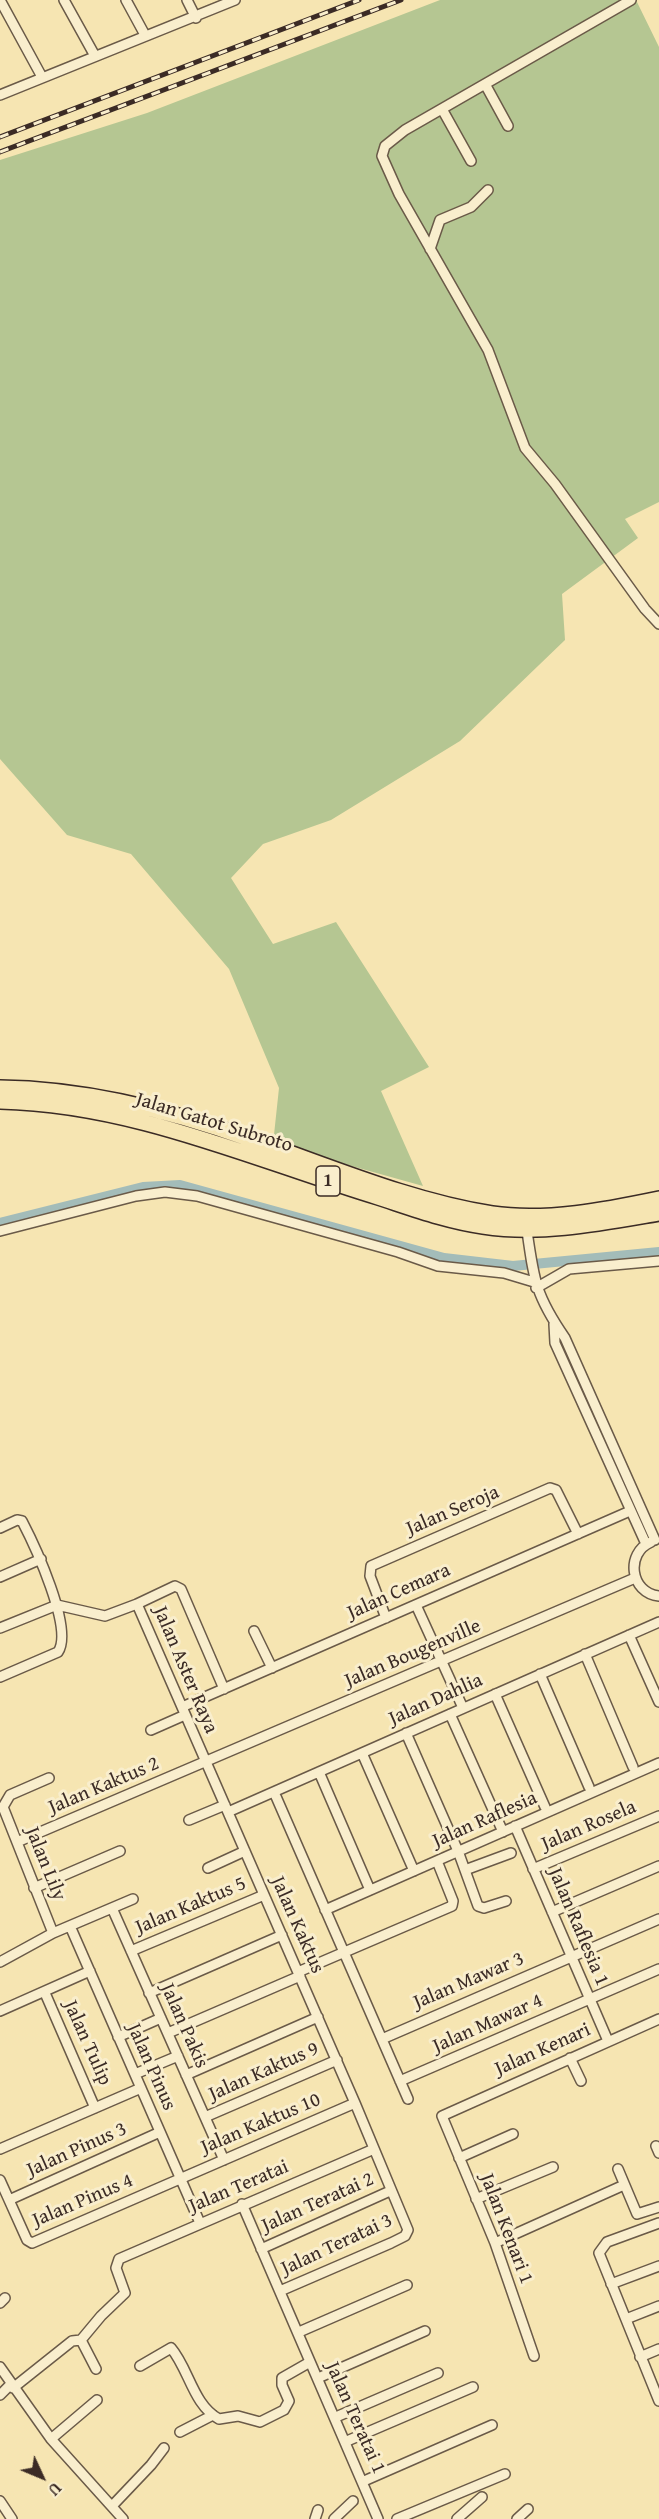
<!DOCTYPE html>
<style>
body{margin:0}
#map{position:relative;width:659px;height:2519px;overflow:hidden;background:#f6e5b2;font-family:"Gentium Book Plus",serif}
canvas{display:block}
.north{position:absolute;left:12px;top:2447px;width:60px;height:60px;-webkit-text-stroke:4px #f9eecd;paint-order:stroke;rotate:134deg;font-size:16px;font-weight:700;line-height:24px;text-align:center;color:#3b2b25}
.north::after{content:'';display:block;margin:auto;width:21px;height:27px;background:#3b2b25;clip-path:polygon(50% 0,100% 100%,50% 72%,0 100%)}
</style>
<div id="map">
<canvas width="659" height="2519"></canvas>
<div class="north">U</div>
</div>
<script>
const ctx = document.querySelector('canvas').getContext('2d');
ctx.lineJoin = 'round';
function fill(path, color) { ctx.fillStyle = color; ctx.fill(path, 'evenodd'); }
function stroke(path, color, width, dash) { ctx.strokeStyle = color; ctx.lineWidth = width; ctx.lineCap = dash ? 'butt' : 'round'; ctx.setLineDash(dash || []); ctx.stroke(path); }
function write(font, color, halo, rows, align = 'center') {
  ctx.font = font + ' "Gentium Book Plus",serif'; ctx.lineWidth = 6; ctx.setLineDash([]); ctx.textBaseline = 'middle'; ctx.strokeStyle = halo; ctx.fillStyle = color; for (const [text, x, y, turn = 0] of rows) {
    ctx.save(); ctx.translate(x, y); ctx.rotate((+turn || 0) * Math.PI / 180); ctx.textAlign = isNaN(turn) ? turn : align; if (halo) ctx.strokeText(text, 0, 0); ctx.fillText(text, 0, 0); ctx.restore();
  }
}
const green = new Path2D(`
 M440,0H636L659,47V502L625,519L638,538L562,594L565,640L460,741L331,820L263,844L231,878L273,944L336,922L429,1067L381,1091L423,1186L273,1144L279,1088L229,969L131,854L67,835L0,759V160L147,113Z`);
const canal = new Path2D(`
 M0,1223L143,1187L180,1185L444,1258L513,1266L659,1252`);
const minor = new Path2D(`
 M0,0L42,77
 M64,0L95,56
 M126,0L145,35
 M187,0L196,18
 M631,0L405,130L385,146L382,156L399,194L488,350L525,448L555,484L645,609L659,624
 M485,84L508,126
 M0,95L235,0
 M442,109L471,161
 M430,249L440,220L471,207L488,190
 M0,1231L136,1196L165,1192L197,1196L398,1252L438,1266L504,1273L534,1282
 M527,1231C534,1281 536,1296 565,1338L655,1540
 M536,1288L569,1269L659,1261
 M554,1324L555,1343L646,1544
 M0,1528L17,1520L22,1521C34,1544 74,1629 58,1652L0,1677
 M651,1542C625,1553 630,1593 659,1596
 M0,1577L41,1559
 M137,1604L175,1586L181,1589L224,1689
 M57,1605L105,1616L137,1604L355,2103L408,2230L405,2236L391,2243L280,2291
 M416,1605L463,1708
 M386,1618L370,1576L371,1566L550,1488L556,1490L578,1534
 M0,1628L57,1605
 M254,1631L272,1668
 M629,1635L659,1702
 M585,1654L633,1767
 M540,1674L589,1787
 M495,1694L545,1807
 M182,1707L630,1511
 M450,1714L503,1832
 M151,1730L185,1715
 M406,1733L458,1851L478,1906L484,1908L506,1901
 M362,1753L414,1871
 M319,1772L370,1890
 M49,1778L10,1795L3,1807L53,1933
 M274,1792L408,2099
 M228,1812L659,1622
 M189,1820L225,1805
 M515,1826L608,2041
 M17,1842L635,1578
 M208,1868L245,1851
 M533,1869L659,1816
 M465,1870L511,1853
 M34,1888L120,1851
 M112,1908L224,2160
 M325,1910L659,1763
 M552,1912L659,1866
 M70,1926L200,2223
 M131,1951L264,1895
 M0,1962L53,1933L133,1899
 M298,1972L452,1906L453,1901L437,1861
 M45,1993L95,2108
 M149,1993L282,1935
 M0,2011L90,1971
 M168,2033L300,1976
 M118,2037L161,2018
 M382,2039L659,1919
 M570,2058L581,2081
 M135,2074L178,2056
 M186,2075L318,2017
 M400,2081L659,1969
 M205,2117L337,2060
 M656,2146L659,2153
 M0,2149L141,2088
 M459,2158L513,2134
 M618,2169L637,2214L659,2207
 M0,2180L27,2240L32,2243L355,2103
 M476,2199L553,2167
 M9,2200L160,2132
 M242,2204L378,2519
 M659,2223L607,2242L599,2253L659,2401
 M495,2243L624,2185
 M261,2249L390,2191
 M611,2284L659,2266
 M0,2303L5,2298
 M626,2319L659,2306
 M299,2332L407,2285
 M534,2356L495,2243L442,2116L659,2019
 M640,2357L659,2349
 M140,2366L171,2348C189,2369 193,2405 219,2419L238,2416L260,2422L284,2410L289,2401L282,2385V2378L310,2362
 M0,2367L51,2439L123,2519
 M96,2369L81,2340L101,2316L125,2293L116,2268L119,2259L374,2149
 M318,2378L425,2331
 M13,2388L72,2341L81,2340
 M0,2395L11,2384
 M336,2417L438,2373
 M180,2432L213,2415
 M51,2439L97,2400
 M347,2441L473,2387
 M364,2481L492,2425
 M0,2501L12,2519
 M113,2505L151,2465L164,2448
 M315,2519L318,2510
 M334,2519L353,2501
 M397,2519L505,2474
 M457,2519L482,2497
 M517,2519L528,2509`);
const trunk = new Path2D(`
 M0,1088C85,1089 173,1111 253,1140C331,1167 410,1201 492,1214C546,1222 606,1210 659,1199
 M0,1101C133,1104 253,1159 378,1197C412,1208 447,1221 483,1226C542,1235 601,1223 659,1213`);
const rail = new Path2D(`
 M0,137L359,0
 M0,152L401,0`);
const shields = [
 [328,1181,24]
];
const shieldNames = [
 ["1",328,1181]
];
const streetNames = [
 ["Jalan Gatot Subroto",214,1123,17],
 ["Jalan Seroja",453,1511,-23],
 ["Jalan Cemara",399,1592,-24],
 ["Jalan Bougenville",413,1654,-23],
 ["Jalan Aster Raya",185,1670,67],
 ["Jalan Dahlia",436,1700,-24],
 ["Jalan Kaktus 2",104,1786,-23],
 ["Jalan Raflesia",485,1820,-24],
 ["Jalan Rosela",589,1826,-23],
 ["Jalan Lily",45,1864,68],
 ["Jalan Kaktus 5",191,1906,-23],
 ["Jalan Kaktus",297,1925,66],
 ["Jalan Raflesia 1",578,1927,67],
 ["Jalan Mawar 3",469,1981,-23],
 ["Jalan Mawar 4",488,2024,-24],
 ["Jalan Pakis",184,2026,66],
 ["Jalan Tulip",87,2043,66],
 ["Jalan Kenari",543,2050,-24],
 ["Jalan Pinus",151,2067,66],
 ["Jalan Kaktus 9",264,2072,-24],
 ["Jalan Kaktus 10",261,2124,-23],
 ["Jalan Pinus 3",77,2150,-24],
 ["Jalan Teratai",239,2187,-23],
 ["Jalan Pinus 4",83,2201,-23],
 ["Jalan Teratai 2",318,2203,-24],
 ["Jalan Kenari 1",506,2229,69],
 ["Jalan Teratai 3",337,2245,-25],
 ["Jalan Teratai 1",355,2418,66]
];
fill(green, '#b5c692');
stroke(canal, '#a3bcb9', 10);
stroke(minor, '#6a5a48', 12);
stroke(trunk, '#3b2b25', 18);
stroke(minor, '#f9eecd', 9);
stroke(trunk, '#f6e5b2', 15);
stroke(rail, '#3b2b25', 5);
stroke(rail, '#f9eecd', 3, [9]);
for (const [x, y, w] of shields) { const box = new Path2D(); box.roundRect(x - w / 2, y - 15, w, 30, 4.5); ctx.fillStyle = '#f9eecd'; ctx.fill(box); stroke(box, '#3b2b25', 1.5); }
write('bold 18px', '#3b2b25', null, shieldNames);
write('20px', '#3b2b25', '#f9eecd', streetNames);
</script>
